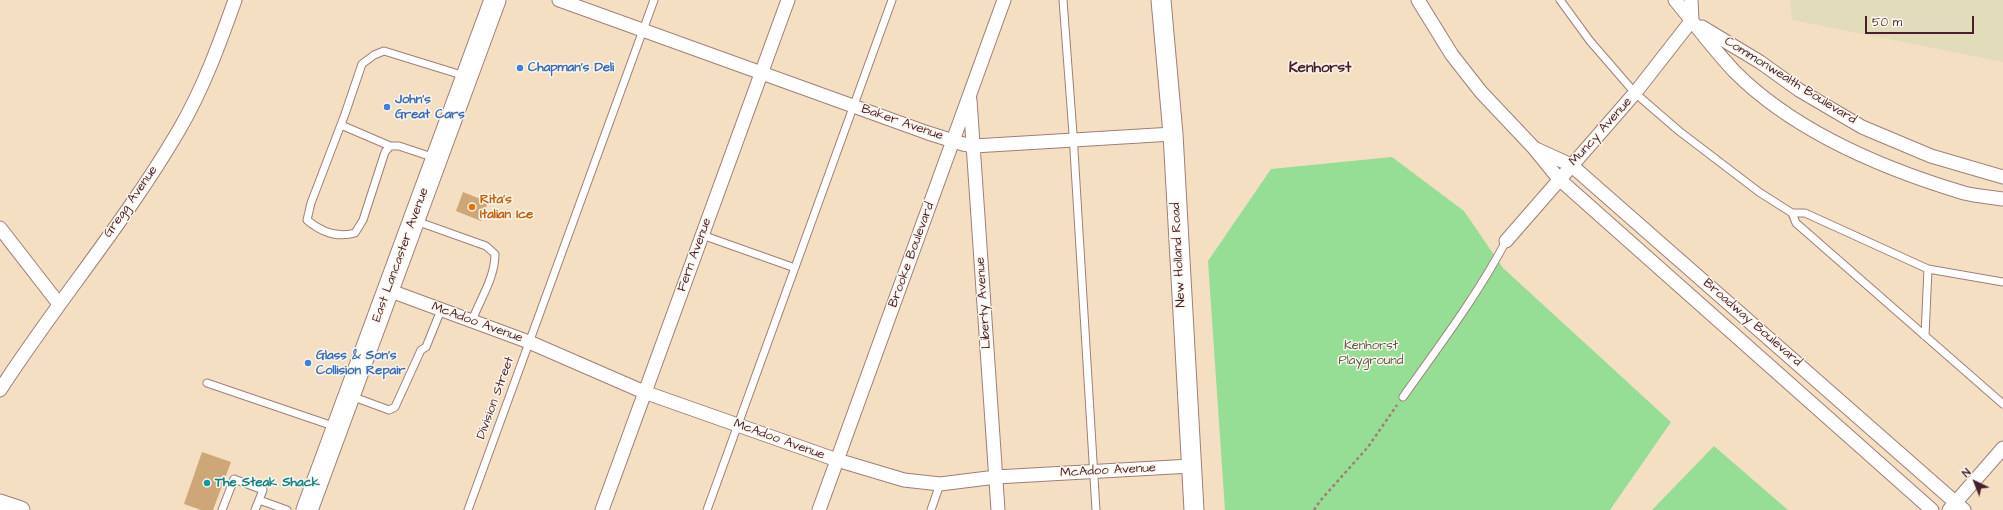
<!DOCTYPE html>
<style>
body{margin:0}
#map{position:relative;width:2003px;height:510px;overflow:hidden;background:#f4dfc3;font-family:"Architects Daughter",sans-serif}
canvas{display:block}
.north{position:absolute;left:1955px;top:462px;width:40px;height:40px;-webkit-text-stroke:3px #fbf7ec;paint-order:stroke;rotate:317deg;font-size:11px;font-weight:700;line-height:16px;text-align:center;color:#4a1f2b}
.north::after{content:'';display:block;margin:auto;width:14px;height:18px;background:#4a1f2b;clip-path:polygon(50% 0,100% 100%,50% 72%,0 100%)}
.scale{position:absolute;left:1865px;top:16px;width:109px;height:18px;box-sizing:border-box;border:2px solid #4a1f2b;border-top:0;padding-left:5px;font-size:12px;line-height:14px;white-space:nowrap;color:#4a1f2b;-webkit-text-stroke:3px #fbf7ec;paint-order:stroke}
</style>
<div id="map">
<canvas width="2003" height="510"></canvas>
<div class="north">N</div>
<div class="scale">50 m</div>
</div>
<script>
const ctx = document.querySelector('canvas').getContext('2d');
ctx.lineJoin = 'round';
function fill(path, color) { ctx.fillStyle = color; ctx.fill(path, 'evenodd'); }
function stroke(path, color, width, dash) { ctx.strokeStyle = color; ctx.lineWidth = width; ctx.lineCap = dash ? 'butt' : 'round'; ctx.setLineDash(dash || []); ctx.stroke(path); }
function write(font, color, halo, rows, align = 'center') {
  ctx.font = font + ' "Architects Daughter",sans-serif'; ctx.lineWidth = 3; ctx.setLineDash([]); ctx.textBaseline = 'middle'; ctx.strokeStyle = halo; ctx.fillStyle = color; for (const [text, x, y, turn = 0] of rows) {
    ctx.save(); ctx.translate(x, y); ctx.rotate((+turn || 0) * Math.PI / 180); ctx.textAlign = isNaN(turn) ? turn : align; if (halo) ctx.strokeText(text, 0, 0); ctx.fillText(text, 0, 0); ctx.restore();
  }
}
const built = new Path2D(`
 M1790,0H2003V62L1792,20Z`);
const green = new Path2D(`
 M1392,157L1464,211L1503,268L1671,422L1610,510H1225L1208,261L1271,169Z
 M1714,446L1788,510H1652Z`);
const building = new Path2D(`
 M463,192L488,202L481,221L456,211Z
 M202,452L231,462L213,510H201L184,504Z`);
const path = new Path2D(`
 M1314,510L1320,501L1368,447L1397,405`);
const service = new Path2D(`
 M1063,0L1073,134L1096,510
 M1560,0L1590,41L1635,93L1679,131L1759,192L1792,213H1805L1928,269L2003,282
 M341,125L390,146H399L435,158
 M390,146L385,152L363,220L355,233C337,238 321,232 307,220L311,203L345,114L362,64L374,55L384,51L465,76
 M1792,213L1796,223L2003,404
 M416,221L486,246L495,254C495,278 480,299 472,321
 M702,235L795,268
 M1925,336L1928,269
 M207,383L336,427
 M351,396L389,410L395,407L421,350L426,347L441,310
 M1403,397C1439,346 1477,296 1506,241
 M222,510L234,479L263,490L259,500
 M255,510L259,500L287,510
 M468,510L654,0
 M707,510L892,0
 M931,510L940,484`);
const minor = new Path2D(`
 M559,0L928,133L963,144L974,146L1173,134
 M1418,0L1452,55L1481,92L1533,147L1559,179L1932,510
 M1675,0C1695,24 1714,50 1735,72C1795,132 1884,169 1964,193C1976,196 1990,197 2003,199
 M1691,0L1692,20
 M1702,27L1760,62L1799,90L1862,127L1931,156L2003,177
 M970,100L998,510
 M1536,149L1571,165L1964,510
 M0,228L59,304
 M1506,241L1635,93L1692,20
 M388,290L529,342L644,392L837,460L904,480L940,484L996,477L1191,466
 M0,390C57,302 126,221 179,130C203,89 219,45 235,0
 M602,510L788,0
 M819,510L1004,0
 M1949,510L2003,448`);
const tertiary = new Path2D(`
 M0,503L21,510`);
const secondary = new Path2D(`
 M1161,0L1173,134L1194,510`);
const primary = new Path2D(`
 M307,510L495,0`);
const markers = [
 [520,68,4,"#3f7fe0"],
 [387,107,4,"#3f7fe0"],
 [472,207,4,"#e8710a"],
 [308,363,4,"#3f7fe0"],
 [207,483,4,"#0f9aa8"]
];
const shopNames = [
 ["Chapman's Deli",528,68],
 ["John's",395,100],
 ["Great Cars",395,115],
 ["Glass & Son's",316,356],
 ["Collision Repair",316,371]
];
const streetNames = [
 ["Commonwealth Boulevard",1790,81,32],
 ["Baker Avenue",902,123,19],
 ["Muncy Avenue",1601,132,-48],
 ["Gregg Avenue",131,202,-55],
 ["East Lancaster Avenue",401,255,-70],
 ["Fern Avenue",695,255,-70],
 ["Brooke Boulevard",912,255,-70],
 ["New Holland Road",1179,255,-93],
 ["Liberty Avenue",984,303,-94],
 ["McAdoo Avenue",477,323,20],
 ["Broadway Boulevard",1752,323,41],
 ["Division Street",496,398,-70],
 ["McAdoo Avenue",779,440,20],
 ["McAdoo Avenue",1108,471,-3]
];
const foodNames = [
 ["Rita's",480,200],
 ["Italian Ice",480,215]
];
const parkNames = [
 ["Kenhorst",1371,346],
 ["Playground",1371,361]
];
const cultureNames = [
 ["The Steak Shack",215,483]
];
const quarterNames = [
 ["Kenhorst",1320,69]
];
fill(built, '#e2dcba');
fill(green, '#96dd96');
fill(building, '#cea778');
stroke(service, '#9f7f77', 9);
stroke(minor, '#9f7f77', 15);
stroke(tertiary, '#9f7f77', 19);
stroke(secondary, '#9f7f77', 21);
stroke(primary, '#9f7f77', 23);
stroke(path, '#9f7f77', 2.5, [3, 3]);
stroke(service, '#fff', 7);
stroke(minor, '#fff', 13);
stroke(tertiary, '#fff', 17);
stroke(secondary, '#fff', 19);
stroke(primary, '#fff', 21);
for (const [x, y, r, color] of markers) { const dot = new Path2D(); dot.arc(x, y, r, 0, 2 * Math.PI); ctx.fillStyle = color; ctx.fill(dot); stroke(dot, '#fbf7ec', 1.5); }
write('bold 13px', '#366cbe', '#fbf7ec', shopNames, 'left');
write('13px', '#4a1f2b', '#fbf7ec', streetNames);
write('bold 13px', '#c56008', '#fbf7ec', foodNames, 'left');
write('13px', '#61584b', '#fbf7ec', parkNames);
write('bold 13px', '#0d838f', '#fbf7ec', cultureNames, 'left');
write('bold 15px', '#4a1f2b', '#fbf7ec', quarterNames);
</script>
